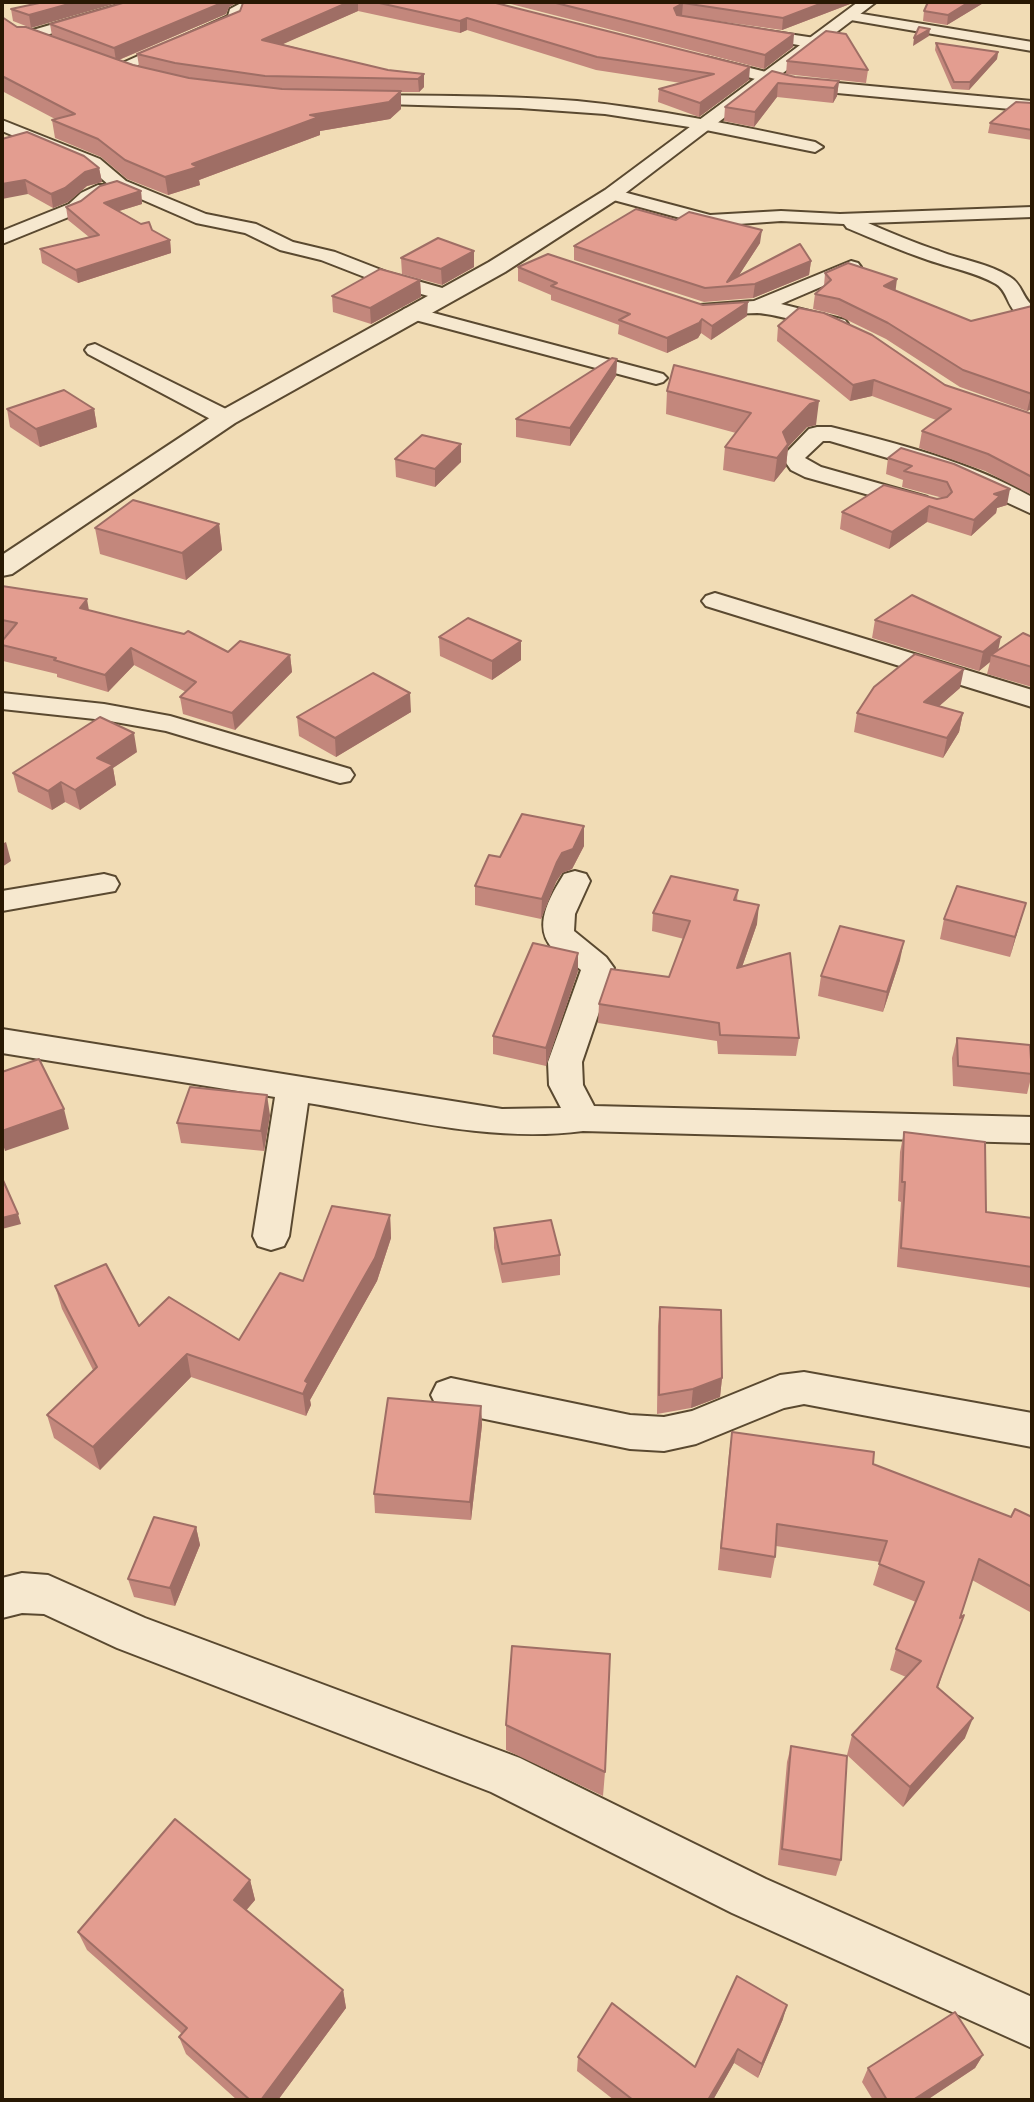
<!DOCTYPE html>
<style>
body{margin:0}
#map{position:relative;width:1034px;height:2102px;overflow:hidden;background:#f1dcb5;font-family:Alegreya,serif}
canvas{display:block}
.frame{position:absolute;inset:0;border:4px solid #281803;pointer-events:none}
</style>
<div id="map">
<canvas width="1034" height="2102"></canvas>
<div class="frame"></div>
</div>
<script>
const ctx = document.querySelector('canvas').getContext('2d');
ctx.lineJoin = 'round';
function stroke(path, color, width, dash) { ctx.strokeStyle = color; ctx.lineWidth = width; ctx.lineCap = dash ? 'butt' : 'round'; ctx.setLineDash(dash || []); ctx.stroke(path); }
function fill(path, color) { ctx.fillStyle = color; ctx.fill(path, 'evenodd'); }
const minor = new Path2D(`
 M129,2H151L149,5L2,48V39Z
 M243,2L257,4L242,14L240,21L122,72H112L109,69L228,16L230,9Z
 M850,12L1032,42V51L845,19L843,16Z
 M748,28L815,38L823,43L815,48L743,35L741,32L743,29Z
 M706,57L794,79L1032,101V111L794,89L701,65L698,62L701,59Z
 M357,95C430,96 504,95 577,101C657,109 736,125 815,142L823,147L815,152L696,128L605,114L520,108L351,103L349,100L351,97Z
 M2,120L100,159L126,181L206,214L256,224L293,242L335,252L389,273L453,291L456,295L446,301L375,281L321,260L280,250L245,233L196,223L111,186L113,189L81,212L2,244V231L69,204L81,193L98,185H109L88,167L2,131Z
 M612,189L710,215L781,211L840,214L1032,207V217L868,223C891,233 915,243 939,251C962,260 988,263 1010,277C1022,284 1022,297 1032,305V321C1005,315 1011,293 996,284C975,272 951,268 928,260C901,251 874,239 847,228L844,224L781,221L710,226L606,198L603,194Z
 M851,261L858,263L861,267L858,271L781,304L845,320L848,324L845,328C829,332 780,314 757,313C739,313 719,316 701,317L694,315L691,311L694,307L701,305L754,301Z
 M411,307L663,374L667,378L663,382L656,384L404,317L401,313L404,309Z
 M95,344L234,413L237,418L234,423H218L88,354L85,350L88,346Z
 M817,427H831C900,444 970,462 1032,497V514L952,477L830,441H823L805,458L821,467L927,497L931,502L927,507L919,509L805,477L791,470L782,457L809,429Z
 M715,593L1032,690V707L706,606L702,601L706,596Z
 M2,693L104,704L170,716L350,769L354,775L350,781L340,783L166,731L104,720L2,709Z
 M575,871L586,874L590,881L575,914L574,931L606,957L614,968L582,1062L583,1085L594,1106L1032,1117V1143L583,1131C491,1143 399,1118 308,1103L289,1236L284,1246L271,1250L258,1246L253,1236L275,1097L2,1053V1029L502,1109L561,1108L549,1085L548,1062L581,970C573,963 562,958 554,950C531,927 550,897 564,874Z
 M104,874L115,877L119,884L115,891L2,911V891Z
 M804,1372L1032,1413V1447L804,1404L784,1408L696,1444L664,1451L630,1449L451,1412L437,1407L431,1395L437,1383L451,1378L630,1415L664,1417L692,1411L780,1375Z
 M22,1573L48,1575L145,1618L520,1758L766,1879L1032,1997V2048L732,1913L491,1792L117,1648L44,1614L22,1613L2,1618V1578Z`);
const tertiary = new Path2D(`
 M858,2H876L619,198L505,272L235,423L12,574L2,576V555L217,413L489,262L605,190Z`);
const wall = new Path2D(`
 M44,2L31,28L13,21L11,9Z
 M126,2H238L229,7L226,14L119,60L139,66L137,54L240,11L245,2H492L749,80L699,117L658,102L659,89L681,83L596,70L467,30L460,33L358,11L282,44L388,70L424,74V87L419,92H401V109L390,119L320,131V135L199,180L200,185L168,195L127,179L101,157L55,138L52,120L55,119L2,91V17L17,27L52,36L50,24Z
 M503,2H851L850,4L782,30L682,16L793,47L764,69Z
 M928,2H985L947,25L923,21L924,11Z
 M936,43L998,52L997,59L969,90L952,89L935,50Z
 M787,61L868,70L866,83L786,74Z
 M772,71L795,77L839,81L837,96L833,103L777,97L754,127L724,121L725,107Z
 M1032,103V140L988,133L990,123Z
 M2,139L99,168L102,182L87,186L68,202L53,208L28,194Z
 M141,191L142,204L119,211L170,240L171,253L78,283L42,263L40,249L89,237L68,220L66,207Z
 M760,243L739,275L811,261L809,275L753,298L704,302L574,260V246Z
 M474,251V267L442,285L402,274L401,258Z
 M518,267L703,305L747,316L711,340L701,333L698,338L667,353L618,334L619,325L551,300V295L518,281Z
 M825,273L895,291L971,321L1032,306V409L1027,411L960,387L886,339L837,315L813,309L815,294L824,286Z
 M420,280L421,297L371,324L333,312L332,296Z
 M778,326L945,385L1032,414V495L985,471L919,448L922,431L936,420L872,396L850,401L777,341Z
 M617,359L616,376L570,446L516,437V419Z
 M667,391L816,425L807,427L788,447L786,467L774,482L723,470L725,447L736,433L666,414Z
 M7,409H94L97,427L40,447L10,427Z
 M901,448L1007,505L997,508L996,513L971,536L927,522L889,549L840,529L842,512L943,498L902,487L903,480L886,474L888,458Z
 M395,459L461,462L435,487L396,477Z
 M219,524L222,550L186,580L100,554L95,528Z
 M2,586L89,611L228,652L290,655L292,672L235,730L183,714L180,697L186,692L134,665L108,692L57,677V674L3,661L2,654V641L6,637L2,636Z
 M875,620L998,650L1032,637V687L987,674L990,662L979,671L872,638Z
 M439,637L521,641V660L492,680L440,656Z
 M960,688L939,706L963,713L959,732L943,758L854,732L857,713Z
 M411,712L336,757L299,736L297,717Z
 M137,752L113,768L116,785L80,810L65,802L52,810L18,792L13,773Z
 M584,826V846L572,869L562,873L556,882L541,919L475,905V886L500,857Z
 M738,890L737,901L757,924L742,967L799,1038L796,1056L718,1054L717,1041L598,1023L599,1004L669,977L684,939L652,931L653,913Z
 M944,919L1020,923L1010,957L940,939Z
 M900,960L883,1012L818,996L821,976Z
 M578,971L546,1066L493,1054V1036Z
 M957,1038L1032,1074L1027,1094L953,1086L952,1058Z
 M270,1115L264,1151L181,1143L177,1123Z
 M904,1132L986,1212L1032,1218V1288L897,1267L901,1202L898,1201L900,1152Z
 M390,1215L391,1238L377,1281L310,1400L311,1405L306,1416L191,1377L100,1470L54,1438L47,1415L93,1370L62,1309L55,1286L139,1326L239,1340L303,1281Z
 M494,1228L560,1255V1275L502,1283L494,1248Z
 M660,1307L722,1378L720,1397L691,1408L657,1414L658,1326Z
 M481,1406L482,1425L471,1520L375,1513L374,1494Z
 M732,1432L873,1464L1011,1517H1032V1607L1030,1612L972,1580L938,1688L965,1738L903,1807L847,1755L852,1735L906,1677L890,1670L896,1649L916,1602L873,1585L880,1562L776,1546L775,1557L771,1578L718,1570L729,1454Z
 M196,1527L200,1545L175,1606L134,1597L128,1579Z
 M506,1725L605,1772L603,1796L506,1750Z
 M791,1746L841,1860L836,1876L778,1865L787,1762Z
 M250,1880L255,1900L246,1910L343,1990L346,2008L278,2100H237L186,2054L179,2037L182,2034L87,1950L78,1932Z
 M783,2019L758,2078L734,2063L713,2100H614L577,2071L578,2057L695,2067Z
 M983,2055L975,2068L927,2100H873L862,2082L868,2068Z`);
const shadedWall = new Path2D(`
 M76,2H121L31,28L29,15Z
 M224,2H238L229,7L226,14L116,61L114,48Z
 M349,2H358V11L263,53L262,40Z
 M825,2H851L850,4L782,30L783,18Z
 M969,2H985L947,25L948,15Z
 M683,3L682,15L673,21L674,8Z
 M467,18V30L460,33V21Z
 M930,29L929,36L913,46L914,38Z
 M794,34L793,47L764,69L765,55Z
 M998,52L997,59L969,90L970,82Z
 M750,67L749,80L699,117L700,103Z
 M424,74V87L419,92L418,79Z
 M839,81L837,96L833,103L834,88Z
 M778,83L777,97L754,127L755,112Z
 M401,91V109L390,119L320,131V135L199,180L200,185L168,195L165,177L192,164L310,115Z
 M99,168L102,182L87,186L68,202L53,208L51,194L85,172Z
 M25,180L28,194L2,199V184Z
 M141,191L142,204L106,215L104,203Z
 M762,230L760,243L732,286L727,282Z
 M170,240L171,253L78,283L76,270Z
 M474,251V267L442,285L441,269Z
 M811,261L809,275L753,298L755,284Z
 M897,279L895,295L884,286Z
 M420,280L421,297L371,324L370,308Z
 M748,302L747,316L711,340L712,326Z
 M702,319L701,333L698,338L667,353V338Z
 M617,359L616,376L570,446V428Z
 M874,380L872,396L850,401L853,385Z
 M1031,394H1032V409L1027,411Z
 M819,401L816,425L807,427L788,447L786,467L774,482L777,458L783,432L810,404Z
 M94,409L97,427L40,447L36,429Z
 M461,444V462L435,487V469Z
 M1010,489L1007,505L997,508L996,513L971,536L974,520L994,494Z
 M929,506L927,522L889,549L892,532Z
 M219,524L222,550L186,580L182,553Z
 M87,599L90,616L80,608Z
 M1001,637L997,656L991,655L990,662L979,671L983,652Z
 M521,641V660L492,680V661Z
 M131,648L134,665L108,692L105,675Z
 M290,655L292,672L235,730L232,713Z
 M964,669L960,688L921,722L924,702Z
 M410,693L411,712L336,757L335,738Z
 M963,713L959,732L943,758L947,738Z
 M134,733L137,752L113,768L116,785L80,810L75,790L97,758Z
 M61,782L65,802L52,810L48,791Z
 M584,826V846L572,869L562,873L556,882L541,919L542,899L557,862L562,853Z
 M6,842L11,861L2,867V844Z
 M1026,903L1020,923L1010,957L1015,937Z
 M759,905L757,924L735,987L737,968Z
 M904,941L900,960L883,1012L887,992Z
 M578,953V971L546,1066V1048Z
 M267,1095L270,1115L264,1151L261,1131Z
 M64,1109L69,1129L5,1151L2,1141V1131Z
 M18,1214L21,1224L2,1229V1218Z
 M390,1215L391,1238L377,1281L310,1400L311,1405L306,1416L303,1394L305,1381Z
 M187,1354L191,1377L100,1470L93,1447Z
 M722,1378L720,1397L691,1408L693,1389Z
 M481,1406L482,1425L471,1520L470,1502Z
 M196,1527L200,1545L175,1606L170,1588Z
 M973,1718L965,1738L903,1807L910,1787Z
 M250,1880L255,1900L239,1919L234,1900Z
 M343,1990L346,2008L278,2100H261Z
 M787,2005L783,2019L758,2078L762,2064Z
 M738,2049L734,2063L713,2100H708Z
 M983,2055L975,2068L927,2100H913Z`);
const building = new Path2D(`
 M44,2H76L29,15L11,9Z
 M126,2H224L114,48L50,24Z
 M245,2H349L262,40L388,70L424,74L418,79L265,76L175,63L137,54L240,11L243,3Z
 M375,2H492L750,67L700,103L659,89L714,74L597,57L467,18L460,21Z
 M552,2H825L783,18L683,3L674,8L677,15L794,34L765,55Z
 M928,2H969L948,15L924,11Z
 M2,17L17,27H26L133,65L189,78L282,89L401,91L389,102L310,115L319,117L192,164L198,167L165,177L125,160L98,139L52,120L75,114L2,76Z
 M919,27L930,29L914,38Z
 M826,31L846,34L868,70L787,61Z
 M936,43L998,52L970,82H954Z
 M772,71L795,77L839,81L834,88L778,83L755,112L725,107Z
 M1016,102L1032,103V130L990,123Z
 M27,132L84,156L99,168L85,172L65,188L51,194L25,180L2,184V139Z
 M117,181L141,191L104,203L141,224L149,222L152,230L170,240L76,270L40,249L99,235L66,207L81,201L100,186Z
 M636,209L676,220L689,212L762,230L727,282L800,244L811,261L755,284L705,288L574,246Z
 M438,238L474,251L441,269L401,258Z
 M548,254L703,305L748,302L712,326L702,319L699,323L667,338L619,320L630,314L551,286L557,283L518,267Z
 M848,263L897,279L884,286L971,321L1032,306V394L963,370L888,323L839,299L815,294L831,280L825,273Z
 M380,269L420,280L370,308L332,296Z
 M799,308L824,313L872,335L945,385L1032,414V477L988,454L922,431L951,409L874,380L853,385L778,326Z
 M612,358L617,359L570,428L516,419Z
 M674,365L819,401L810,404L783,432L788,444L777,458L725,447L751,413L667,391Z
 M64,390L94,409L36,429L7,409Z
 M422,435L461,444L435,469L395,459Z
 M901,448L954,464L1010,489L994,494L1000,496L974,520L929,506L892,532L842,512L884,485L937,499L947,497L952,492L947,482L904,471L912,466L888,458Z
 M133,500L219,524L182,553L95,528Z
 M2,586L87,599L80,608L184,634L188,631L228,652L240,641L290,655L232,713L180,697L196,682L131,648L105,675L54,660L56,658L2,645V641L17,623L2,620Z
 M912,595L1001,637L983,652L875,620Z
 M468,618L521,641L492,661L439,637Z
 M1023,633L1032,637V667L991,655Z
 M915,654L964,669L924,702L963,713L947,738L857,713L874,687Z
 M373,673L410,693L335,738L297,717Z
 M100,717L134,733L97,758L113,765L75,790L61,782L48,791L13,773Z
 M522,814L584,826L573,849L562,853L557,862L542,899L475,886L489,855L500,857Z
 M671,876L738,890L734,900L759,905L737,968L790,953L799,1038L720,1035L719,1023L599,1004L611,969L669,977L690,921L653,913Z
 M957,886L1026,903L1015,937L944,919Z
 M840,926L904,941L887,992L821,976Z
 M533,943L578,953L546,1048L493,1036Z
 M957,1038L1030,1045L1032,1074L958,1066Z
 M39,1059L64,1109L2,1131V1072Z
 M190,1087L267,1095L261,1131L177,1123Z
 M904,1132L985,1142L986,1212L1032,1218V1267L901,1248L905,1182H902Z
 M2,1178L18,1214L2,1218Z
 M332,1206L390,1215L375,1258L305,1381L308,1383L303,1394L187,1354L93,1447L47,1415L97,1367L55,1286L106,1264L139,1326L169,1297L239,1340L280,1273L303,1281Z
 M551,1220L560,1255L502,1264L494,1228Z
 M660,1307L721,1310L722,1378L693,1389L659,1395Z
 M388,1398L481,1406L470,1502L374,1494Z
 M732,1432L874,1452L873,1464L1011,1517L1015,1509L1032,1517V1587L979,1559L960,1618L964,1615L937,1687L973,1718L910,1787L852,1735L921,1661L896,1649L924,1582L879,1564L887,1541L777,1524L775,1557L721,1548Z
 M154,1517L196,1527L170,1588L128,1579Z
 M512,1646L610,1654L605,1772L506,1725Z
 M791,1746L847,1756L841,1860L782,1849Z
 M175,1819L250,1880L234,1900L343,1990L261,2100H250L179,2037L187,2028L78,1932Z
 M737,1976L787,2005L762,2064L738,2049L708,2100H633L578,2057L612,2003L695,2067Z
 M955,2012L983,2055L913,2100H887L868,2068Z`);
stroke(minor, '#5a4930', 4);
stroke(tertiary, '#5a4930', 4);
fill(minor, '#f6e8cf');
fill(tertiary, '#f6e8cf');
fill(wall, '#c3877c');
fill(shadedWall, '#9f6e65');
fill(building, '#e39d90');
stroke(building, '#9f6e65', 2);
</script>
